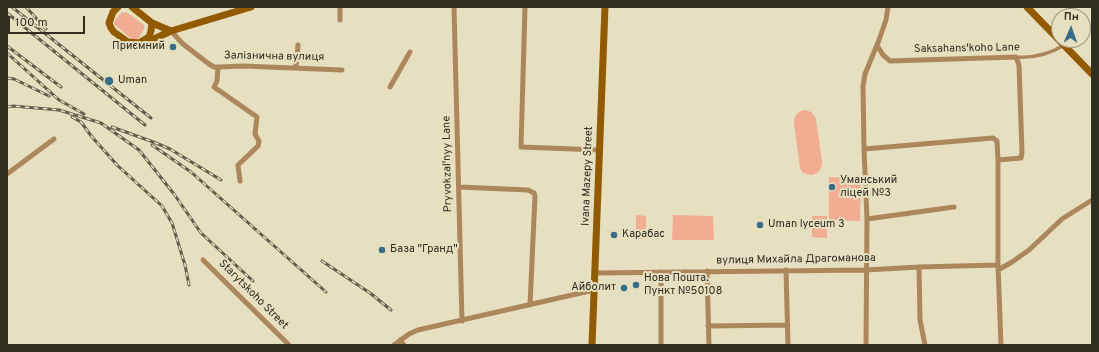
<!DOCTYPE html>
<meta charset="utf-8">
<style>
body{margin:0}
#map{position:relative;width:1099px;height:352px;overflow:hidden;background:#e6dfc0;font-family:Overpass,sans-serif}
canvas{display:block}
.frame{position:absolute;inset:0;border:8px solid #2f2c20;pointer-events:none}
.north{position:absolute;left:1051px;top:8px;width:40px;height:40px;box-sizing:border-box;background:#e6dfc0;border:1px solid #9d9780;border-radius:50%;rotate:2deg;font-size:11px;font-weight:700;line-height:16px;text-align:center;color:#2f2c20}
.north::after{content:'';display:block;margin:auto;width:14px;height:18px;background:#376d89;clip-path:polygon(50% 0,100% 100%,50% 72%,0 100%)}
.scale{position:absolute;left:8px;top:16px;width:77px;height:18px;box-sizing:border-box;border:2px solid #2f2c20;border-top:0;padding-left:5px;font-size:12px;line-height:14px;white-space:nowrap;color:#2f2c20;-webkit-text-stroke:3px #e6dfc0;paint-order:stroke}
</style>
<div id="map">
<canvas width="1099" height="352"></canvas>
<div class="frame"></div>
<div class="north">Пн</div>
<div class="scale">100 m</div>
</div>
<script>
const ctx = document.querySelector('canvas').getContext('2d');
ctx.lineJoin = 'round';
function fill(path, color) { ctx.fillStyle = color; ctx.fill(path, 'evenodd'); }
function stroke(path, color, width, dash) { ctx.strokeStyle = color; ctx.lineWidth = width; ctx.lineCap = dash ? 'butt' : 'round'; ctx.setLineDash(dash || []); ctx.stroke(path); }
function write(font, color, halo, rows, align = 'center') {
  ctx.font = font + ' Overpass,sans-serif'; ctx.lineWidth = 4; ctx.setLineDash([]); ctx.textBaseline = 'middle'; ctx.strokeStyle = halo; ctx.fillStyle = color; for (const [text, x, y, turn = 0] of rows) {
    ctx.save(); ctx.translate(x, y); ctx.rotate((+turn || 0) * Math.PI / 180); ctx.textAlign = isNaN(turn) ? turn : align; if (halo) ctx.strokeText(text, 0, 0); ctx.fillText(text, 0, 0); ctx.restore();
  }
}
const green = new Path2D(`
 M126,12L144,25V29L138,39L133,40L115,25L114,22L121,13Z
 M805,110C811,111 814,114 816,119L822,162L821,168L817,173L811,175L803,173L800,168L794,123C794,115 798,111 805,110Z
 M829,177L861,178L860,221L829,220Z
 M636,215L646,216V239H636Z
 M673,215L713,216L714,240H672Z
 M812,216H827V238L812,237Z`);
const pedestrian = new Path2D(`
 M1016,57C1032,58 1050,54 1064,45`);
const minor = new Path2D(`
 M454,7L462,321
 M525,7L521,147L599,150
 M340,20V7
 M171,31L183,44L209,64L214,67H220L243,66L342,70
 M877,45L883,55L890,61L1016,57L1019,65L1022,152L1021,158L998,160
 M218,67L217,81L214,87L257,117L255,134L259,141L258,146L238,165L240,181
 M296,67L298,45
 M390,87L410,52
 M864,149L993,138L997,141L998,160V265L1001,345
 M7,174L54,139
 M459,187L528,190L534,193L535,196L530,305
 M867,219L954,207
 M203,260L289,345
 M919,267L920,320L925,345
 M786,270L788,345
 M998,270L1012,262L1029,250L1062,219L1092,200
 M707,271L709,345
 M595,273L866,270L919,267L998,265
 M708,326L788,325
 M400,340L404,345
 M394,345L409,334L418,330L594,290
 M661,345V272
 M866,345L867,219L864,149L863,86L865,74L879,40L886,20L888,7`);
const secondary = new Path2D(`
 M118,7L113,12L109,23L111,28L114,32L128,42L139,43L149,37L151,31L152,23
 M132,7L152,23L171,31
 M1027,7L1092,74
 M139,43L156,38L171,31L251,7
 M592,345L605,7`);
const rail = new Path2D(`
 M12,7L151,118
 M26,7L46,29
 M7,13L145,125
 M7,46L61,87
 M7,53L59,100L84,114
 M7,78L14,79L49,96
 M7,107L13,106L59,110L101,123L139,150L174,194L201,233L253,281
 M72,117L81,122L92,137L118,166L162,206L172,223L185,265L189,285
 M112,127L156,143L170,149L221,180
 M152,145L191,172L326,292
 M322,261L370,293L391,310`);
const markers = [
 [173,47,4,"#376d89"],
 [109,81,5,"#376d89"],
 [832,187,4,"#376d89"],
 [760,225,4,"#376d89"],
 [614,235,4,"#376d89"],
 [382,250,4,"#376d89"],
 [636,285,4,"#376d89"],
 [624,288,4,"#376d89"]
];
const poiNames = [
 ["Приємний",165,47,"right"],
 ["Uman",118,81],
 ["Уманський",840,181],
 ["ліцей №3",840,194],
 ["Uman lyceum 3",768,225],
 ["Карабас",622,235],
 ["База \"Гранд\"",390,250],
 ["Нова Пошта.",644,279],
 ["Пункт №50108",644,292],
 ["Айболит",616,288,"right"]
];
const streetNames = [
 ["Saksahansʹkoho Lane",967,49,-1],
 ["Залізнична вулиця",274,57,1],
 ["Pryvokzalʹnyy Lane",448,164,-91],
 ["Ivana Mazepy Street",588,176,-88],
 ["вулиця Михайла Драгоманова",796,260,-1],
 ["Starytskoho Street",253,295,45]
];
fill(green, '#f2ac91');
stroke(pedestrian, '#ad875c', 3.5);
stroke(minor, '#ad875c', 5);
stroke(secondary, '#925b01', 7);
stroke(rail, '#615d4c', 3);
stroke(rail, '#e6dfc0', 1.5, [4.5]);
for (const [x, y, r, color] of markers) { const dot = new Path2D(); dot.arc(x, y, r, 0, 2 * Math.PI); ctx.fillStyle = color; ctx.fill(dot); stroke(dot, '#e6dfc0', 1.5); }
write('11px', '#2f2c20', '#e6dfc0', poiNames, 'left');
write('11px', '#2f2c20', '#e6dfc0', streetNames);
</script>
